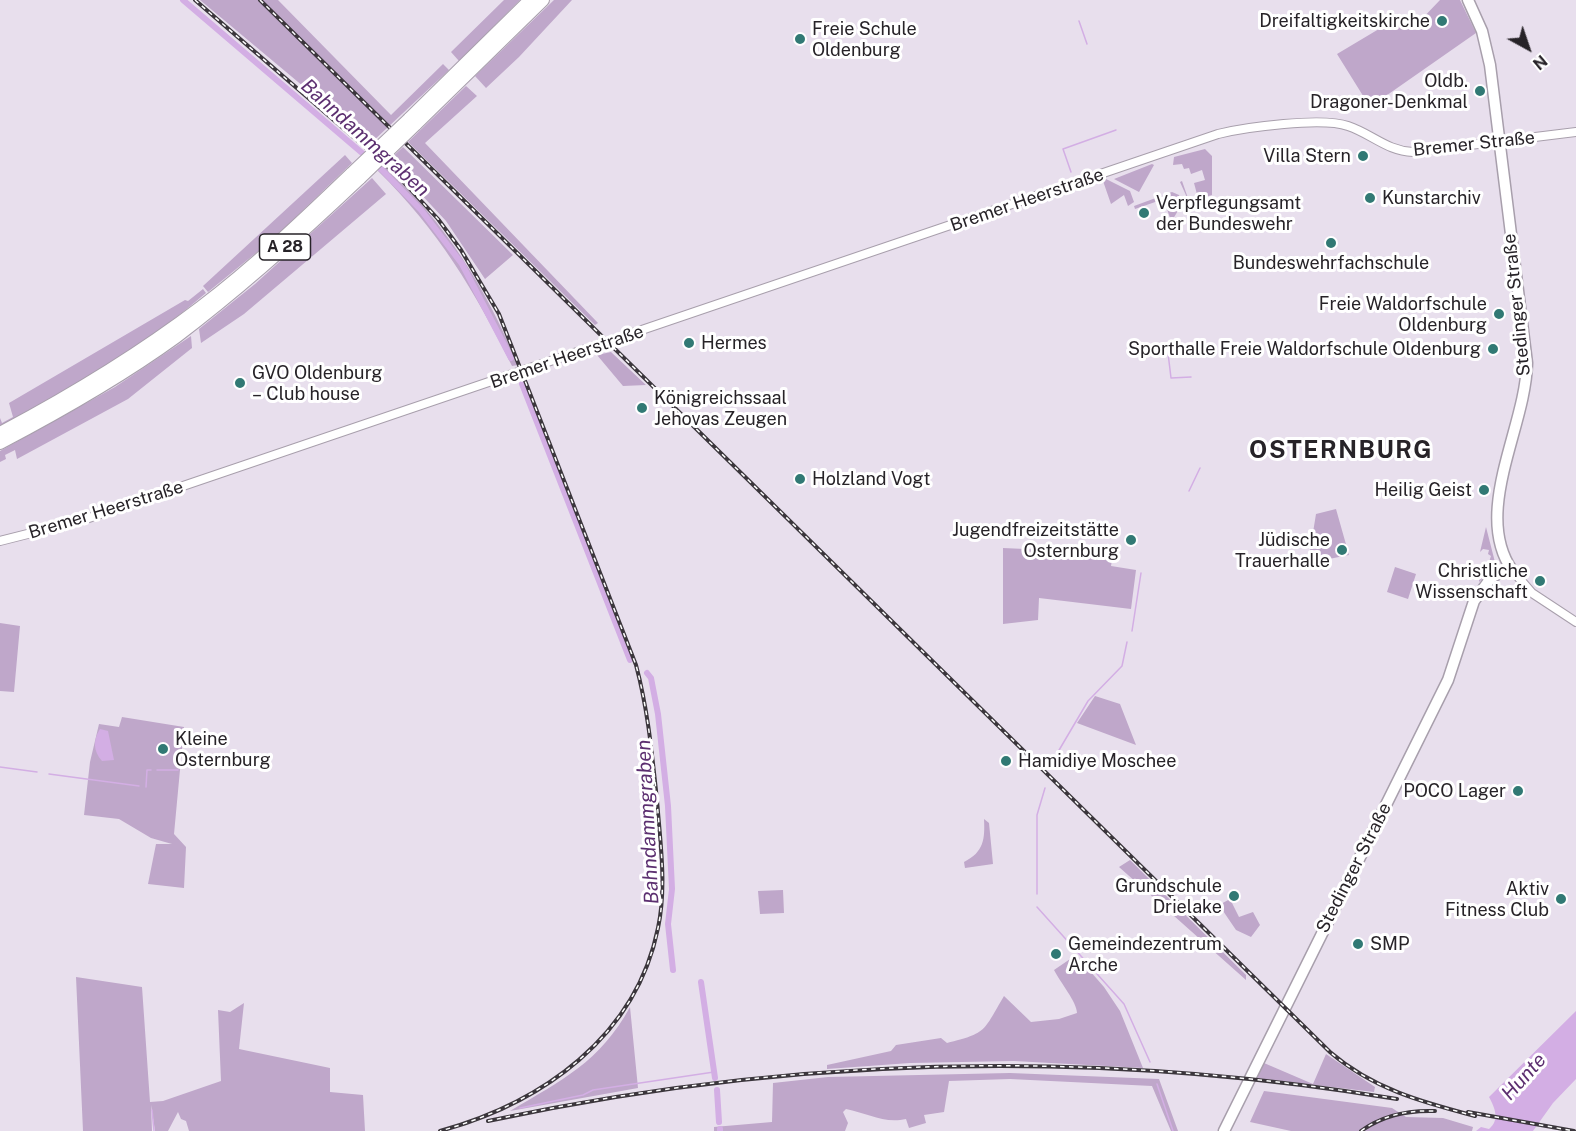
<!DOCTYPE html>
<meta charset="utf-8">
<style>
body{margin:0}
#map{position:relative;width:1576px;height:1131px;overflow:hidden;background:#e8dfed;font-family:"Public Sans",sans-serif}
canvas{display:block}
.north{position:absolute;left:1498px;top:18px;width:60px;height:60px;-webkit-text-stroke:4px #fff;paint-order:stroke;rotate:140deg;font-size:16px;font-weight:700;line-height:24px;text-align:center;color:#272328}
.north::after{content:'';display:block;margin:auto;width:21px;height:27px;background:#272328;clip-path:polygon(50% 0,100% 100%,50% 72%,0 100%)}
</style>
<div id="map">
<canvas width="1576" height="1131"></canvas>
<div class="north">N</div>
</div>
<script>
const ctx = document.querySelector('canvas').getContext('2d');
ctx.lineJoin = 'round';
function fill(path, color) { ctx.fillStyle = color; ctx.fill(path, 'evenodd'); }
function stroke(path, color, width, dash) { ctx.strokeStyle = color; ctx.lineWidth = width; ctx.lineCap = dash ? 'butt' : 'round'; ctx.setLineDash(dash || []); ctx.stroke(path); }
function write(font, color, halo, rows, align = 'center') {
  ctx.font = font + ' "Public Sans",sans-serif'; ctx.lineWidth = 6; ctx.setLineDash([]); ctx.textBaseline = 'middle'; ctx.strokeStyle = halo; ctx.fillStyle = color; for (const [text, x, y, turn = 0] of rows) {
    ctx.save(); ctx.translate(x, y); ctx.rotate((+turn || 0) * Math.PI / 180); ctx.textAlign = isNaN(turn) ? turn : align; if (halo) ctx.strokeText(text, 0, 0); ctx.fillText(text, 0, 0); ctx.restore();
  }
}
const green = new Path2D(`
 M200,0H278L391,115L443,64L449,70L371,143Z
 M504,0H520L459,61L451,52Z
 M554,0H572L519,57L486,88L475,76Z
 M1440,0H1460L1476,33L1370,107L1337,54L1399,17L1417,24Z
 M466,86L477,96L425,143L598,323L595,325L408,142Z
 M403,147L513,255L485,279L446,221L389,160Z
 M1205,149L1212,156V195L1189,202L1180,182L1182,181L1189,201L1198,198L1194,183L1205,180L1202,170L1191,174L1189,168L1184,169L1182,164L1173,165L1174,157Z
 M345,155L352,163L273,239L208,292L203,286Z
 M1152,164L1154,165L1139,192L1114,179Z
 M384,165C446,224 485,286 518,365L512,366C475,291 438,230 378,171Z
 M372,178L386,194L244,314L201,343L199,329L255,284Z
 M1106,179L1130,191L1134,202L1128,206L1124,195L1111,204L1103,181Z
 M1172,192L1179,195L1182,204L1173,219L1175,223L1172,229L1160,231L1158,227L1171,221L1167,209L1171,207L1168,198L1160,197L1161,200L1135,209L1134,206Z
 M203,289L206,293C144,346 73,390 0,426V418L2,423L13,417L9,403L185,300L188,301Z
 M191,336L192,348L128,399L17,459L15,450L5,455L6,459L0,462V451L115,387Z
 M611,352L646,385L623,386L597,355Z
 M1336,509L1349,555L1329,559L1309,557L1316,514Z
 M1486,527L1496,566L1479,582V569L1489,562L1491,556L1488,554L1489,550L1483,549L1480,552Z
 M1003,548L1113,553L1111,566L1136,570L1131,609L1039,598L1038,620L1003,624Z
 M1395,567L1416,574L1408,599L1387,592Z
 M0,623L20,626L14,692L0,691Z
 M1095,696L1120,704L1136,745L1077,723Z
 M122,717L184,727L174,834L186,847L184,888L148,884L156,844H172L151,838L119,819L84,815L90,762L99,724L119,727Z
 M984,819L989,823L993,864L965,868L964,862C984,852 985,839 984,819Z
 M1130,860L1246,975V980L1119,867Z
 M783,890L784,913L760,914L758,891Z
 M1230,899L1239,917L1253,912L1260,925L1251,937L1236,930L1219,905Z
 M1076,955L1104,987L1120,1011L1143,1068L1014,1061L910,1063L827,1069V1065L891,1051L896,1045L941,1038L947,1043C988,1033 983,1031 1004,996L1031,1022L1059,1019L1077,1013C1077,1002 1060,982 1054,970Z
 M76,977L142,987L150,1102L163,1101L221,1081L218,1010L230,1012L244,1003L239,1049L330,1068V1092L363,1095L365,1131H189L186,1121L181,1119L178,1112L168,1131H155L151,1105L152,1131H83Z
 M630,1007L638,1088L510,1111C562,1080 600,1062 630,1007Z
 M1326,1054L1375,1087L1374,1092L1256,1078L1264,1063L1313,1084Z
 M1010,1073L1159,1079L1178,1131H1171L1152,1086L1010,1079L949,1081L944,1112L924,1115L926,1123L909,1128L906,1119C884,1124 867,1113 846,1109L843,1112L848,1123L845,1131H714V1127L772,1122L773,1083L828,1077Z
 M1264,1091L1392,1108L1406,1117L1443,1118L1473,1127L1472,1131H1291L1250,1122Z`);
const water = new Path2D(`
 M100,729L108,731L114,760L102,761C93,751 93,740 100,729Z
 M1576,1011V1079L1553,1103L1533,1131H1476L1481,1127L1489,1129C1500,1120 1495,1108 1489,1097Z`);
const stream = new Path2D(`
 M1079,21L1087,44
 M1071,172L1063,149L1116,130
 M1168,353L1171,378L1191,377
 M1189,491L1200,468
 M1132,631L1141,573
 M1055,757L1088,701L1122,666L1127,642
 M0,767L37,772
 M157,770H178
 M49,774L139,786
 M146,787L147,770H151
 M1037,894V815L1045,788
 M1037,907L1124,1004L1150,1062
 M1157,1084L1173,1131
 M520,1108L583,1095L593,1090L714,1072
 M152,1110L154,1131`);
const canal = new Path2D(`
 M183,0L382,170L421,210L462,264L511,358
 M522,384L630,660
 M647,673L651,678L658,714L668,806L672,889L668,924L673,970
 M701,982L715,1078
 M717,1090L719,1122
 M720,1129V1131`);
const minor = new Path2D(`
 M0,541L83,520L1218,134C1246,127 1322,117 1348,126C1372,134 1387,151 1413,152L1576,132
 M1512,570L1532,593L1576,622`);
const major = new Path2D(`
 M1468,0L1482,31L1490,65L1527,363C1526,427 1472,512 1512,570
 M1224,1131L1448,680L1474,601L1491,578L1501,572L1512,570`);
const highway = new Path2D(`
 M409,119L530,0
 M415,125L543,0
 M0,433C70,396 138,355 201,307C255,266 304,219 352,173
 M0,443C61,411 121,377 176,337C241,288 301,234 360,178`);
const rail = new Path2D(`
 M195,0L395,173L438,219L461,250L499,314L636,665C648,710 652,754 657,800C660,841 667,886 658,928C636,1037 542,1103 440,1131
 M260,0L1330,1052C1373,1089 1422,1102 1475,1116
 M1468,1112L1574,1131
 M488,1121C790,1056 1091,1048 1397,1099
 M1361,1131C1383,1115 1408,1110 1435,1111`);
const highwayBridge = new Path2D(`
 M352,173L409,119
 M360,178L415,125`);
const markers = [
 [1442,21,6,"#317974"],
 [800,39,6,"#317974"],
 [1480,91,6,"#317974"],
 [1363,156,6,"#317974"],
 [1370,198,6,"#317974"],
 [1144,213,6,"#317974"],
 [1331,243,6,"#317974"],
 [1499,314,6,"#317974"],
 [689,343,6,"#317974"],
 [1493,349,6,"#317974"],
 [240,383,6,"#317974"],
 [642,408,6,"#317974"],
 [800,479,6,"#317974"],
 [1484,490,6,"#317974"],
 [1131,540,6,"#317974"],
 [1342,550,6,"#317974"],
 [1540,581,6,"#317974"],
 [163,749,6,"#317974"],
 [1006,761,6,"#317974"],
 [1518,791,6,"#317974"],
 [1234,896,6,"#317974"],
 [1561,899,6,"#317974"],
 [1358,944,6,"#317974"],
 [1056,954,6,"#317974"]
];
const shields = [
 [285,247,51]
];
const shieldNames = [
 ["A 28",285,247]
];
const poiNames = [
 ["Dreifaltigkeitskirche",1430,21],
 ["Freie Schule",812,29,"left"],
 ["Oldenburg",812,50,"left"],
 ["Oldb.",1468,81],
 ["Dragoner-Denkmal",1468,102],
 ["Villa Stern",1351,156],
 ["Kunstarchiv",1382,198,"left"],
 ["Verpflegungsamt",1156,203,"left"],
 ["der Bundeswehr",1156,224,"left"],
 ["Bundeswehrfachschule",1331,263,"center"],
 ["Freie Waldorfschule",1487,304],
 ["Oldenburg",1487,325],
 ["Hermes",701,343,"left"],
 ["Sporthalle Freie Waldorfschule Oldenburg",1481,349],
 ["GVO Oldenburg",252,373,"left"],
 ["– Club house",252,394,"left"],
 ["Königreichssaal",654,398,"left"],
 ["Jehovas Zeugen",654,419,"left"],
 ["Holzland Vogt",812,479,"left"],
 ["Heilig Geist",1472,490],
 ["Jugendfreizeitstätte",1119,530],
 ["Osternburg",1119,551],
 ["Jüdische",1330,540],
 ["Trauerhalle",1330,561],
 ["Christliche",1528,571],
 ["Wissenschaft",1528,592],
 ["Kleine",175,739,"left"],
 ["Osternburg",175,760,"left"],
 ["Hamidiye Moschee",1018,761,"left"],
 ["POCO Lager",1506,791],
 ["Grundschule",1222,886],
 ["Drielake",1222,907],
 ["Aktiv",1549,889],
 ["Fitness Club",1549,910],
 ["Gemeindezentrum",1068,944,"left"],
 ["Arche",1068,965,"left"],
 ["SMP",1370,944,"left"]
];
const streetNames = [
 ["Bremer Straße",1474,144,-6],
 ["Bremer Heerstraße",1027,200,-19],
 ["Stedinger Straße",1517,305,-96],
 ["Bremer Heerstraße",567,357,-19],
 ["Bremer Heerstraße",106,510,-17],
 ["Stedinger Straße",1354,868,-63]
];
const waterNames = [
 ["Bahndammgraben",365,138,42],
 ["Bahndammgraben",648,822,-93],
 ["Hunte",1524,1077,-48]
];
const districtNames = [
 ["OSTERNBURG",1341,451]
];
fill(green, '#bfa7ca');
fill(water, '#d3aee4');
stroke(stream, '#d3aee4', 1.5);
stroke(canal, '#d3aee4', 6);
stroke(minor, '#a89fac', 10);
stroke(major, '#a89fac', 13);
stroke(highway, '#a89fac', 14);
stroke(minor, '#fff', 8);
stroke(major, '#fff', 10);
stroke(highway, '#fff', 12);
stroke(rail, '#3b363c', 4);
stroke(rail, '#fff', 1.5, [4.5]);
stroke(highwayBridge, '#a89fac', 14, []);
stroke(highwayBridge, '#fff', 12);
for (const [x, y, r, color] of markers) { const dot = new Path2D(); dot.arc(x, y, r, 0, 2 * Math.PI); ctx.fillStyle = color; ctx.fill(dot); stroke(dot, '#fff', 2); }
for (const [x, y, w] of shields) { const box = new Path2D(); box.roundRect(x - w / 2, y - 13, w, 26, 4.5); ctx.fillStyle = '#fff'; ctx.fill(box); stroke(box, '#272328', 1.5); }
write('bold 16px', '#272328', null, shieldNames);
write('18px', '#272328', '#fff', poiNames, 'right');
write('18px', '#272328', '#fff', streetNames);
write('italic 20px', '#5c2f70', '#fff', waterNames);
ctx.letterSpacing = '1.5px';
write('bold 24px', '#272328', '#fff', districtNames);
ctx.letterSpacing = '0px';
</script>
